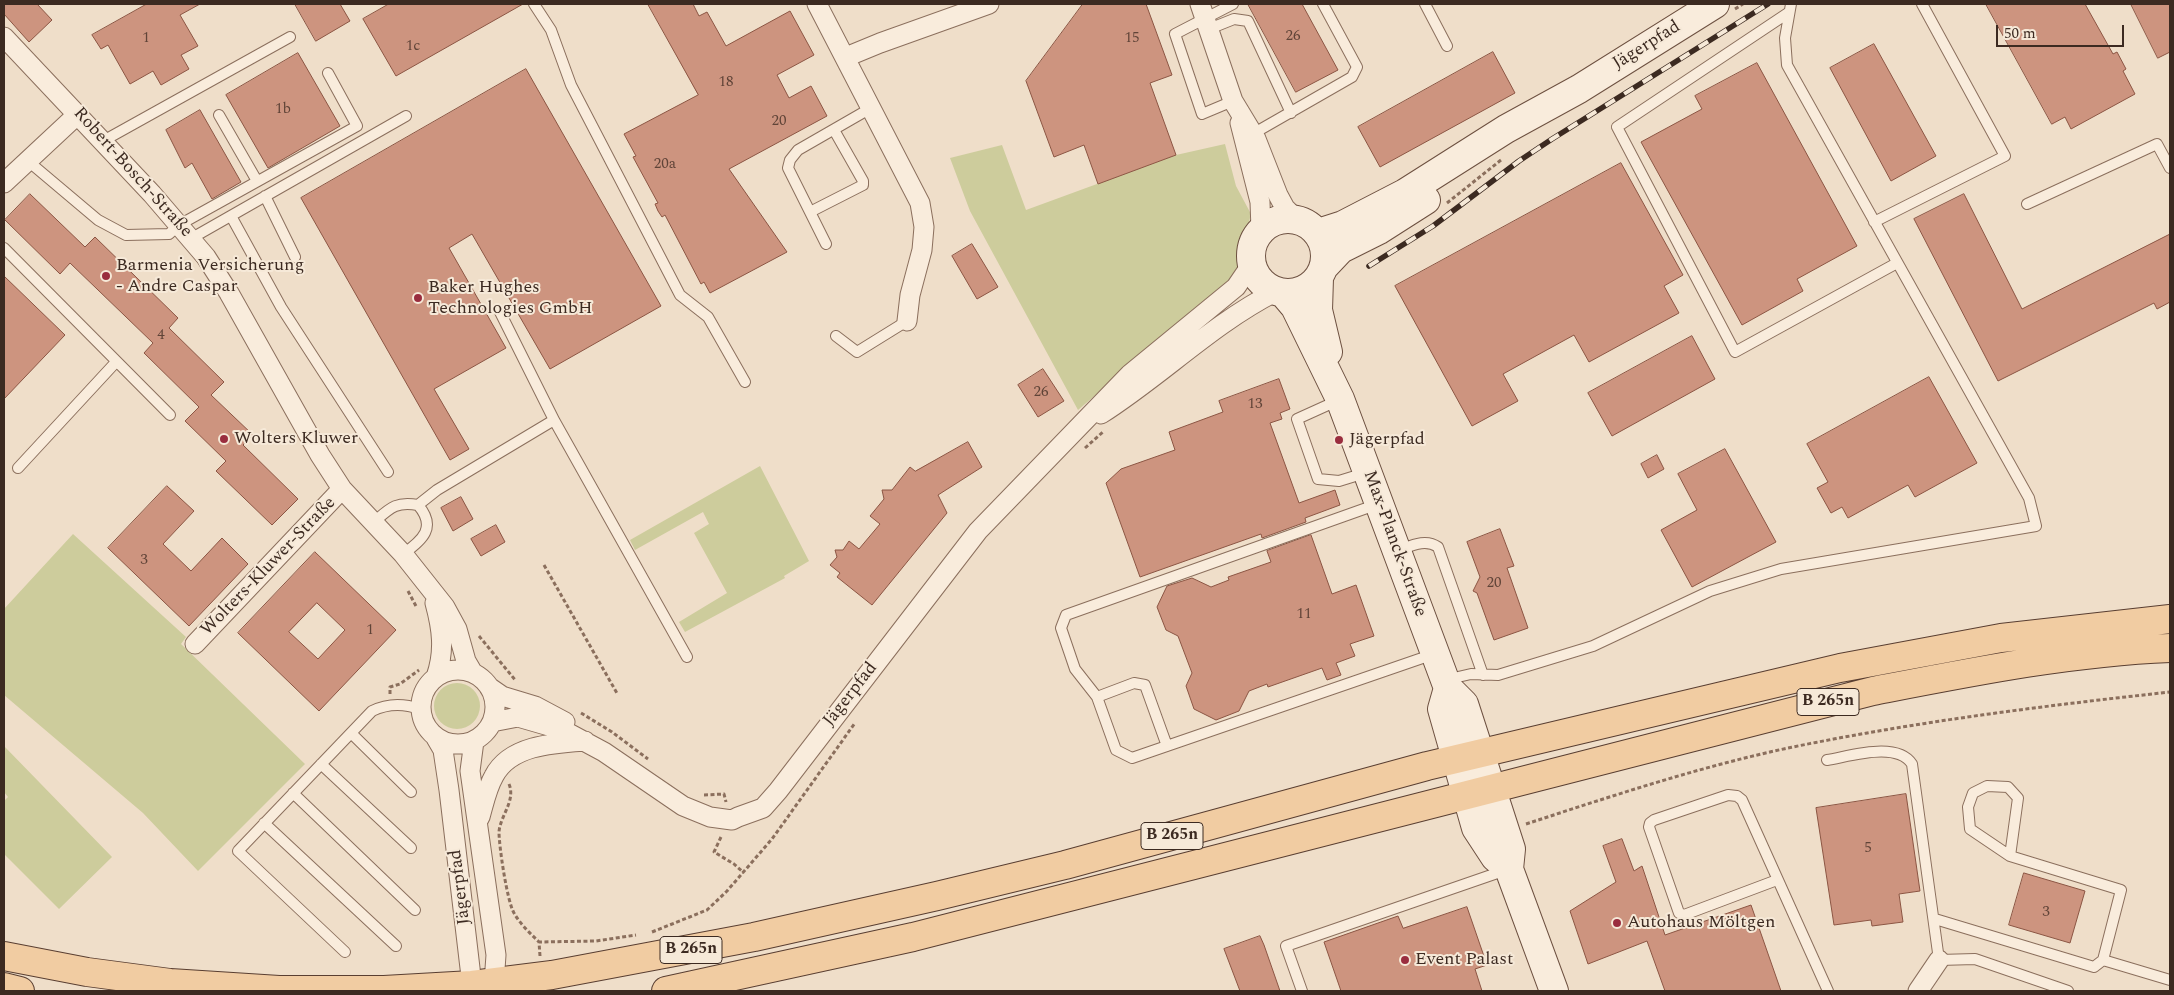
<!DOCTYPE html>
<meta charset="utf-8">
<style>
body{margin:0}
#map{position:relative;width:2174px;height:995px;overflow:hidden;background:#efdec9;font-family:Spectral,serif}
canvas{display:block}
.frame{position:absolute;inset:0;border:5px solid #3c2a21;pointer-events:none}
.scale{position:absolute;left:1996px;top:25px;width:128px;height:22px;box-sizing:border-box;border:2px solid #3c2a21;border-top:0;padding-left:6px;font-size:15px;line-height:18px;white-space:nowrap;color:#3c2a21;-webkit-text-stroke:4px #f6e9d8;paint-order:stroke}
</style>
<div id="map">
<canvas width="2174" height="995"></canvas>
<div class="frame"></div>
<div class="scale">50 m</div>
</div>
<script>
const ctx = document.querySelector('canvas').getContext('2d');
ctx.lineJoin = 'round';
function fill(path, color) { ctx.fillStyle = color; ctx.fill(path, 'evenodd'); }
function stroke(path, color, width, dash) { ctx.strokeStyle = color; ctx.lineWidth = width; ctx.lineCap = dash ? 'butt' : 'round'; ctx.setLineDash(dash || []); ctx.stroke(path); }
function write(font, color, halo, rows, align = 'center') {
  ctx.font = font + ' Spectral,serif'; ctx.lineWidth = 4; ctx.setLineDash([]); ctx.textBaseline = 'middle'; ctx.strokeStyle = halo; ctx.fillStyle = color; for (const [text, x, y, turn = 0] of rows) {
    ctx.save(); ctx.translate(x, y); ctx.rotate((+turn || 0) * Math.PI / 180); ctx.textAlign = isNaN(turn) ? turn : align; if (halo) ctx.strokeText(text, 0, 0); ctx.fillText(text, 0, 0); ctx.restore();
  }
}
const green = new Path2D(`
 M1225,144L1236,186L1251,214L1238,266L1226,289L1156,343L1078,410L970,211L950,158L1002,145L1026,210L1176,155Z
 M760,466L809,561L784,576L785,578L685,632L679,622L727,593L694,533L709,524L703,512L635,550L630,540Z
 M73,534L186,637L181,644L305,764L198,871L143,813L4,695V609Z
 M434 706a23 23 0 1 1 46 0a23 23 0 1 1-46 0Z
 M4,746L112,857L59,909L4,854V801L8,797L4,792Z`);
const building = new Path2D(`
 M4,4H37L52,20L29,42L4,14Z
 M147,4H200L180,15L198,46L181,55L189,69L161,85L153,71L130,84L108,45L101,49L92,35Z
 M295,4H340L350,21L316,41Z
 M389,4H523L396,76L363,19Z
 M648,4H693L699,16L707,12L726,46L790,11L814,55L777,75L789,98L811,86L827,116L729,169L787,252L710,293L704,282L701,284L665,215L662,217L658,211L655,204L658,203L633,157L636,156L624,134L698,95Z
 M1083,4H1146L1172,75L1150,83L1176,155L1098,184L1084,145L1054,157L1026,81Z
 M1248,4H1302L1338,70L1296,92Z
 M1986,4H2085L2113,54L2117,52L2126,69L2123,71L2135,94L2071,129L2065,117L2052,124Z
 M2131,4H2170V52L2158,58Z
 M1874,44L1936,156L1891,181L1830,68Z
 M1493,52L1515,93L1380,167L1358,127Z
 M298,53L340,126L268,168L226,95Z
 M1757,63L1857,246L1797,279L1803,291L1742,325L1641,142L1702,109L1695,96Z
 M526,69L661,306L550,369L472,234L449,248L506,348L434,389L469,449L450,460L301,198Z
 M200,110L241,182L212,199L192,163L185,168L166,130Z
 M1621,163L1683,275L1664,286L1679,313L1589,362L1574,335L1503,374L1518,401L1472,426L1395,286Z
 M30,194L85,247L95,237L178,318L169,328L224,382L211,395L253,435L243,445L298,499L272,525L216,471L226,461L185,421L199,407L144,353L153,343L70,263L60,274L5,220Z
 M1964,194L2022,309L2170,234V302L2157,309L2154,303L1998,381L1914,219Z
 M972,244L998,287L977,299L952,256Z
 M4,276L65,335L4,399Z
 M1692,336L1715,379L1612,436L1588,393Z
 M1043,369L1064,401L1038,417L1018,385Z
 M1929,377L1977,463L1915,497L1908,485L1848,518L1842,507L1831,513L1817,488L1828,482L1807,444Z
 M1279,379L1290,409L1280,413L1282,419L1270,423L1299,503L1335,490L1340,505L1305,518L1306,522L1262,538L1261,534L1140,577L1106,483L1121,469L1175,450L1169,432L1223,412L1219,401Z
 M968,442L982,467L938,495L947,513L872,605L837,577L840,573L830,565L837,557L835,550H843L849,541L859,549L880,524L870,516L884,499L882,490H892L910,467L915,471Z
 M1725,449L1776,542L1692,587L1661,530L1697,510L1678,474Z
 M1657,455L1664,469L1648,478L1641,464Z
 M167,486L194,511L163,544L191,571L222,538L248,564L189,626L108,548Z
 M461,497L473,519L453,531L441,508Z
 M496,525L505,542L481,556L471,539Z
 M1500,529L1514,566L1507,568L1528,628L1494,640L1477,593L1473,591L1480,577L1467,542Z
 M1311,535L1332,594L1356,585L1374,636L1350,644L1355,656L1336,663L1341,675L1327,680L1322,668L1268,687L1267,684L1249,691L1239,711L1216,720L1194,709L1186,686L1192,673L1178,636L1166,630L1157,607L1167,586L1192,578L1211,587L1229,580L1228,577L1271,562L1267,551Z
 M315,552L396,630L319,711L238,633ZM317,603L345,630L318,659L289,632Z
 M1906,794L1920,891L1899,894L1903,922L1872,926L1871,920L1834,925L1816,808Z
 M1622,839L1634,871L1642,866L1665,935L1751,905L1781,991H1665L1647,941L1588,964L1570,911L1616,882L1603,846Z
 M2024,873L2085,891L2070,943L2009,925Z
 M1467,907L1487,965L1475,969L1482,991H1341L1324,942L1398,916L1403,928Z
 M1260,936L1264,945L1280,991H1240L1224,949Z`);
const path = new Path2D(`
 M1735,9L1743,4
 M1447,203L1501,160
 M1085,448L1104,431
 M544,565L618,695
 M408,591L417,608
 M479,636L516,681
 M390,694V687L400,684L419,670
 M581,713L612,732L648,759
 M509,784C516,801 500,816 499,832C499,846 507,901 514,913C520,924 530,933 539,942
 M704,795L724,794L726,802
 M1526,824C1612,796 1699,767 1788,748C1914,722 2042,706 2170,692
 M721,837L714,852L734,864L744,873
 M652,932L707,910L727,891L772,839L855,723
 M540,956L539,942L596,941L636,935`);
const lane = new Path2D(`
 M534,4L551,30L571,85L680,295L708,317L745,382
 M1233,4L1175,34L1202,114L1233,101
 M1425,4L1447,46
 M1788,13L1617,127L1735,352L1897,263
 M1209,29L1234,19L1248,21L1291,113
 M219,115L257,181
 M1249,136L1352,77L1357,67L1323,4
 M103,141L290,37
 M28,161L98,220L126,235L169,234L179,225L357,126L328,73
 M265,196L295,257
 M2027,204L2157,144L2170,168
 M810,212L863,185V181L834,130
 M231,216L281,307L388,472
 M1874,222L2005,156L1922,4
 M192,238L406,116
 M826,244L788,168L790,160L798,150L871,108
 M4,248L170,415
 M836,336L857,352L907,321
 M1339,400L1297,419L1318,479L1339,481L1365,473
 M554,420L687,657
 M18,468L116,362
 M1378,504L1066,615L1061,628L1075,669L1097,697L1116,750L1132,758L1434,654
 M418,505L437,490L554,420L500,312
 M374,522C390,508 396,501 418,505C437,527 423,540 403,554
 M1397,551C1411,546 1425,538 1438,547L1483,675
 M1445,680L1471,674L1498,675L1593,646L1710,591L1781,569L2036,526L2029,498L1787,65L1785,38L1791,4
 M1097,697L1134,683L1145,685L1167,746
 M351,733L411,792
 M1827,760C1851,756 1897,741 1912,764L1939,960L1975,959L2068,991
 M321,764L411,848
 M293,793L415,910
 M264,823L396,946
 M1777,880L1684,915L1679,913L1649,827L1650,823L1654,820L1728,795L1737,796L1742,800L1828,991
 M1935,919L2094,967L2103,960L2121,890L2010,856L1970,829L1968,807L1973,793L1987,786L2008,787L2018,798L2010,856
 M345,952L238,851L372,711C388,703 403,703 420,709
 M2103,960L2170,980
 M1302,991L1286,946L1506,870`);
const street = new Path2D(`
 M817,4L920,203L924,227L922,250L910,295L907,321
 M1200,4L1233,101L1256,139L1278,195L1285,208L1296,219
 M4,37L152,194L206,257L229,293L320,455L342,489L403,554L445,607L457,629L466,661L473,673
 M846,57L880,43L989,4
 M1240,123L1260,202L1261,230
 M4,183L78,114
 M1101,414C1161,376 1212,324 1275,292
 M435,603C442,629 445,651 436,677
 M195,644L342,489
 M421 707a37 37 0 1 1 74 0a37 37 0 1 1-74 0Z
 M489,687L502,696L535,706L565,722
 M492,722L518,717L563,730L604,752L683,806L710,817L732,820L738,817L763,808L778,791L978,531L1130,374L1236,287L1251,265
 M436,738L443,750L449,790L472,985L474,991
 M474,741L470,771L496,955L494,983L491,991
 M480,817C484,803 487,788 494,776C510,745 554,743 585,741
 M1918,991L1939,960`);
const secondary = new Path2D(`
 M1251 256a37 37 0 1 1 74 0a37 37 0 1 1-74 0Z
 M1318,233L1343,225L1405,193L1506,129L1579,89L1715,4
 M1324,267L1341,249L1379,230L1426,200
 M1319,278L1318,310L1328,352
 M1284,294L1295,307L1340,399L1448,688L1464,704L1511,849L1509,869L1554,991
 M1448,688L1442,709L1476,828L1495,857L1509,869`);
const primary = new Path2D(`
 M4,956L87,972L170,983L279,990H384L472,985L552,975L754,937L937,896L1065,865L1427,766L1840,668L2001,638L2170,619
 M4,987L20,991
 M666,991L913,937L1873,691C1971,672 2070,652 2170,648`);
const rail = new Path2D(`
 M1369,266L1433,226L1519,161L1552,139L1768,4`);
const markers = [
 [106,276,5,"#9a2d3e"],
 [418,298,5,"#9a2d3e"],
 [224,439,5,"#9a2d3e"],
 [1339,440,5,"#9a2d3e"],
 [1617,923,5,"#9a2d3e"],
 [1405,960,5,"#9a2d3e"]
];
const numberNames = [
 ["26",1293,37],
 ["1",146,39],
 ["15",1132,39],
 ["1c",413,47],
 ["18",726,83],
 ["1b",283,110],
 ["20",779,122],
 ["20a",665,165],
 ["4",161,336],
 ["26",1041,393],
 ["13",1255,405],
 ["3",144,561],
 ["20",1494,584],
 ["11",1304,615],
 ["1",370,631],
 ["5",1868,849],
 ["3",2046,913]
];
const shields = [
 [1828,702,62],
 [1172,836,62],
 [691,950,62]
];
const shieldNames = [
 ["B 265n",1828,702],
 ["B 265n",1172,836],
 ["B 265n",691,950]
];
const streetNames = [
 ["Jägerpfad",1647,46,-32],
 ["Robert-Bosch-Straße",132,173,48],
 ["Max-Planck-Straße",1394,544,70],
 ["Wolters-Kluwer-Straße",269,567,-46],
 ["Jägerpfad",851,695,-52],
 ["Jägerpfad",461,887,-97]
];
const poiNames = [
 ["Barmenia Versicherung",116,266],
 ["- Andre Caspar",116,287],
 ["Baker Hughes",428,288],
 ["Technologies GmbH",428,309],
 ["Wolters Kluwer",234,439],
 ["Jägerpfad",1349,440],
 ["Autohaus Möltgen",1627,923],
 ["Event Palast",1415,960]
];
fill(green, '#cdcc9c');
fill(building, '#cd947f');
stroke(building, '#8b5543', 1);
stroke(lane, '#8b6f5d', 12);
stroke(street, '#8b6f5d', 21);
stroke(secondary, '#6d5040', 30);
stroke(primary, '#593e31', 30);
stroke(path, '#8b6f5d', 3, [4, 2.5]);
stroke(lane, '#f9ecdc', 10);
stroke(street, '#f9ecdc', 19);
stroke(secondary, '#f9ecdc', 28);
stroke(primary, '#f1cca2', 28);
stroke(rail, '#3c2a21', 5.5);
stroke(rail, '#f6e9d8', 4, [11]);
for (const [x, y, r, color] of markers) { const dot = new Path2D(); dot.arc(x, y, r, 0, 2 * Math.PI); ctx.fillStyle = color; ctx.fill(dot); stroke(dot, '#f6e9d8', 2); }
write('15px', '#604438', null, numberNames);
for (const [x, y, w] of shields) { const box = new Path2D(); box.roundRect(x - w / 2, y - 13.5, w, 27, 4); ctx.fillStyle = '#f6e9d8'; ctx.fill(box); stroke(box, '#3c2a21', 1); }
write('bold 16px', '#3c2a21', null, shieldNames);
write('18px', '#3c2a21', '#f6e9d8', streetNames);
write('18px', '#3c2a21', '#f6e9d8', poiNames, 'left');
</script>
